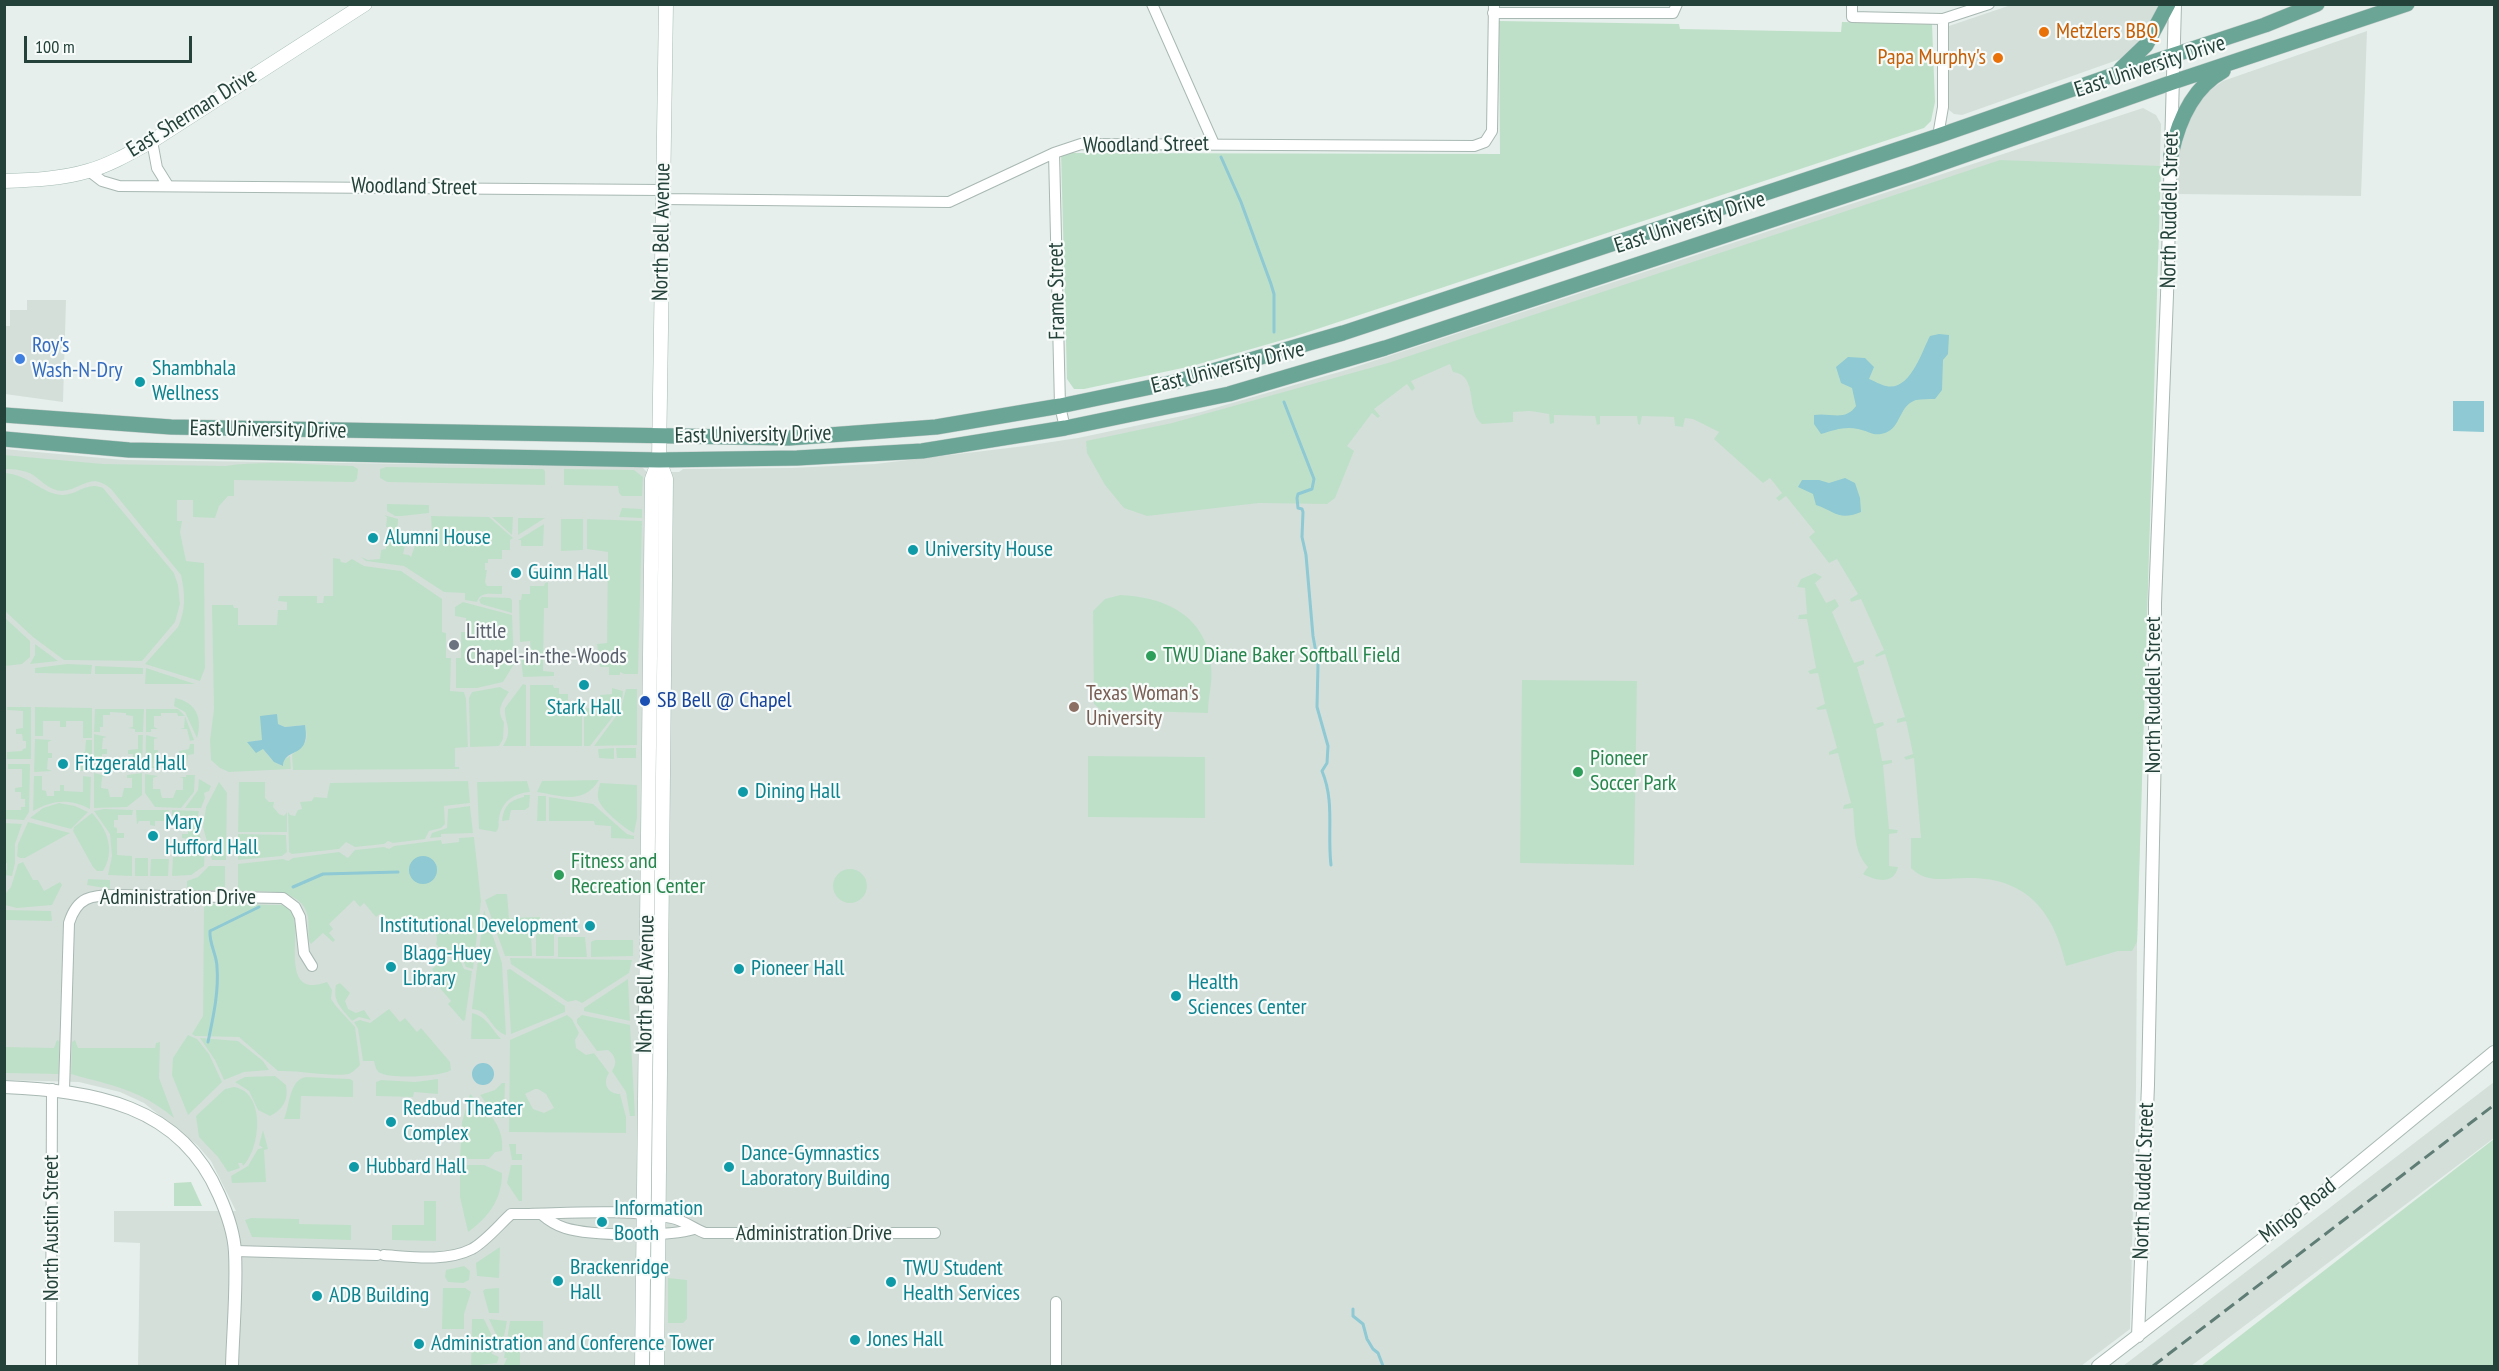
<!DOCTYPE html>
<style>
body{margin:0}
#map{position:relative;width:2499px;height:1371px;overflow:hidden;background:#e6efeb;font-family:"PT Sans Narrow",sans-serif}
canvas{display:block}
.frame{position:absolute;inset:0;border:6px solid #24423a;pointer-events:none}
.scale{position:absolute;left:24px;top:36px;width:168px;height:27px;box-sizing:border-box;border:3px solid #24423a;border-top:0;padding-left:8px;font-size:18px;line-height:21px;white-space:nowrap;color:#24423a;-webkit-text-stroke:4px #f7fbf9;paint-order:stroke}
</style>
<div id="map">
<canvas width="2499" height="1371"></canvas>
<div class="frame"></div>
<div class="scale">100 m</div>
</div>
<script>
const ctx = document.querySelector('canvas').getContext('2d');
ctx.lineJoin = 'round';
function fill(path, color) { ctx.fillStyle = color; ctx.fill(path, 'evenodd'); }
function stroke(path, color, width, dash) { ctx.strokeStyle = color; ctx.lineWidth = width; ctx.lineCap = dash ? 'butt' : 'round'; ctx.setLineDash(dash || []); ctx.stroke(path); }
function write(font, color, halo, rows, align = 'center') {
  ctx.font = font + ' "PT Sans Narrow",sans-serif'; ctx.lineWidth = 4.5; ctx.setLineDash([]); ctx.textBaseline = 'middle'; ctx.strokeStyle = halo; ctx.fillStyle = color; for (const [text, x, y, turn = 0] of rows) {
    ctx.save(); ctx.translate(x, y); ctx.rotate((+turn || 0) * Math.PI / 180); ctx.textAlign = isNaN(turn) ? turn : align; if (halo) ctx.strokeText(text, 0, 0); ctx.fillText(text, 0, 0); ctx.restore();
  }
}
const built = new Path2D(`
 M2011,5H2160L2151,29L2126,57L1962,115L1954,114L1949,110L1947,104L1949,26Z
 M2367,31L2361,196L2176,194L2180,138L2186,119L2209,91L2223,81Z
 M2143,108L2156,115L2161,124L2137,942L2136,1091L2130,1329L2081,1366H138L140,1243L114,1242V1211H236L211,1161L197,1145L144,1103L120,1092L79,1082L5,1080L4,449L124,460L642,467L647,472H679L683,469L791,468L875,464L1025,446L1078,438L1201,412L1346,370Z
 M27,300H66L63,402L5,394V326H10V310H27Z
 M2494,1082V1138L2191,1366H2123Z`);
const green = new Path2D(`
 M1499,21L1679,24L1680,29L1841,32L1842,22L1932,24L1935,102L1931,121L1924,128L1293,337L1192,366L1084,389H1074L1067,379L1061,153L1500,154Z
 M2000,160L2161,166L2137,942L2132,951H2118L2066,966C2054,912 2027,877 1967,878C1947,878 1926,884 1911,868V838H1921L1914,758L1906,760L1904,757L1913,754L1906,721L1897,723V719L1905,717L1885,654L1876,657L1875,655L1884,650L1861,599L1851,602L1850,599L1858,594L1837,559L1829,563L1809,537L1815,532L1786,496L1779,501L1776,498L1782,493L1770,478L1763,483L1714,439L1719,432L1693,419L1685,418L1683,427L1675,426L1674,417L1642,416L1640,425L1638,424L1637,416H1600V424L1597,425L1595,416L1554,415V423L1550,424L1549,414L1530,411L1513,412V422L1482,424C1465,411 1479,375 1453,372L1450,364L1411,381L1415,388L1412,391L1407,384L1374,409L1380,416L1378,418L1372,413L1347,446L1354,451L1335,498L1327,504L1259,503L1147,516L1124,508L1105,485L1087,453L1086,441L1172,423L1388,363Z
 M4,455L103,464L225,466C266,460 311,465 353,466L358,469L357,479L354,482L234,480V496H228L219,506L215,518L193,517V500H177V521H182L180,532L186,561L204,563L205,668L200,681L145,664L178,627C186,609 185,594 181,575L111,489C90,471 82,490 62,491C50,491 42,481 33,475C25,470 14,469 5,469Z
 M386,467L543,469L545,471V485L387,482L380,478V469Z
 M564,469L634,470L643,477L642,496H622L619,493L618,486L564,485Z
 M5,473C30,475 42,494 62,495C78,495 86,481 103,488L174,573L178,585L180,604L175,622L142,661L64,660L33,637L5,611Z
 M387,504L429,505V513L402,516H395L387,511Z
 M622,508L642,509V518L619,517Z
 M384,515L398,519L397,535L401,545L405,546L403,554L409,555L411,557L420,531L432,535L431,516L489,517L513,538L510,540V550H502V559H488V563H485V570H487L485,582L487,586H502V594C492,594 480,591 477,602L465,600V593L444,592L404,566L366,561L361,557L368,560L380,559L381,550L386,549V535L390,534V527H386L387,517Z
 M492,517H513L512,535Z
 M518,518H545L518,535Z
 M561,519H583V550L561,551Z
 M587,519L642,521L638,674H624L620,672V675H609V667H600L597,644L607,643L608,552L587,549Z
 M544,524L543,546H521V540H518Z
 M333,558L340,559L341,562L346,563L352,559L364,566L401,571L442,599V632L446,633V658H451L450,691L464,692L466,699L468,747L455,748V767H459V769L293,770L292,755C305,742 309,745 305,725L285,727L278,724L276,714L262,740L248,742L259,749H263L271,759L282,766L285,759L290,756L291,769L229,772L220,768L211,760L210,740L214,709L212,605H233L234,608H238V625H277L278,610H287V602L278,601L279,596H317V603H323L324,596H333Z
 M1815,573L1822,577L1815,583L1826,603L1835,599L1839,606L1832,612L1854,663L1864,660V664L1857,667L1874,724L1883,722L1884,725L1876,729L1882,761L1892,760V763L1883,765L1889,829L1898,830L1897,833L1889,834V866L1898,867C1894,885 1876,881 1863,874L1868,867C1853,851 1855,829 1853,808L1843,809L1844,805L1851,803L1838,753L1829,755V752L1837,748L1826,709L1818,710L1816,708L1825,704L1818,673L1810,674L1808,671L1816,668L1807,619H1798L1799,615L1807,614L1805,588L1797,587L1801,579Z
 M548,582V608H544L543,671L554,672V676L523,677L521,658L531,656L530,641L520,642L519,600H521L522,594H530V586H544L545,583Z
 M1120,595C1165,597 1206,615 1211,666C1213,682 1208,697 1208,713L1101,710L1094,704L1093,611L1105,599Z
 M482,597L510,598L512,600V613L481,604L479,600Z
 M463,602L512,615L514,664L503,682L477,688H456V658H461V632H466V618L455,616V607Z
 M4,617L30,641V657L22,664L5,666Z
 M35,644L58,661L30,664L35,655Z
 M67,664L92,665L91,674L35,673V668Z
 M95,666L143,668V674H95Z
 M146,668L195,684H145Z
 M1522,680L1637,681L1634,865L1520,863Z
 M523,684L526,685V746H503C514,729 504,724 505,708Z
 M530,685H553L554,688H559V694H568V708H582V746H530Z
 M500,687L509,692C502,702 496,711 504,722L503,739L499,746L470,747L469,698L472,692Z
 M612,688L623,691L622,701L615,714L590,746H584V708L600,709V695L612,694Z
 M626,689H637V745L594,746L620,711Z
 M175,698C196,702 203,718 197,738L185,712L174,706Z
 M7,707H31V759H7V752L22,751L23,749L26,748V741H23L22,734H16V729L23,728V711L7,710Z
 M35,707L92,708V738H83V721H66V727H60V721H43V736H35Z
 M95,709H144L143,732H135V729L128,728L133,727V716L126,715V713L110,712V715H103V727H107H100V732H94Z
 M146,709H178L185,716L194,740L190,741L187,729H180L184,728L185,716H178L177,713H161V716H154V727L158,729H151V732H146Z
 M94,734L107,737L103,738L102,749H107V754H102V765L106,766H99V760H94Z
 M138,735H143L142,771H135V767H128L132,765L133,754H128V750L138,749Z
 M146,735L158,738L154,739V750H158V755L154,756L153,766L158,768H151L150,771H145Z
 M35,739L52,740L48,742V753H52V758H48L47,769L52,771L34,772Z
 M86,740H92V760H83V771H73L78,770V758H74V754L85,752Z
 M190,744H194V754L188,755L186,771V768H179L184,767V755H179V751L189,749Z
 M614,748V759L599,758L598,749Z
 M616,748H636V758H617Z
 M1088,756L1205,757V818L1088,817Z
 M8,764H30L29,812L24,820L6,819V810H21V807H25V799H21V792H15V788L22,787V769H8Z
 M94,773L106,776L102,777L101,788L108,789L110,797H122L124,788H132V778H127V775L142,773V795L127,807L94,808Z
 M145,774L158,776L153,778V789H160L162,798H173L176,790H183V778L179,777H186V775H195L194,792L181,808L155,807L145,793Z
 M34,776H42V790L46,791L47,796H54V791H60V785H64V791L83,792V776L91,777L90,809C69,798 53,800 33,811Z
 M199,779L211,786L209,791L204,793L205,798L201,808H185L198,790Z
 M599,780C583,805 563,796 537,792L542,781Z
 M468,781L470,803L444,806L445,824L441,828L429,831L425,839L393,843L388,841L384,844L355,847L346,842L339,849L292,854L289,852L288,812L290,815L295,816L298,810L302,809L300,802L312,801L314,797L327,798L330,783Z
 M527,781L530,792C514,793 501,802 499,819C498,825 500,827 496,832L479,829L477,782Z
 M219,782L227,793L226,860H212L203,827L206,807Z
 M239,782H265V798L269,802H274L273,807L279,814L284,816L287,812V832H238Z
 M600,783L637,785V818L634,833C625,829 599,808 598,798C597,793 599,788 600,783Z
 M524,795H530L529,807L525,810H511L509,820L502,821C504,804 511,800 524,797Z
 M538,796H546V821H537Z
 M549,797L593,804L627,834L634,836V839L611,838V826L595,825L594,821H549Z
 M59,803L75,806L88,812L71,829L30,818L43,808Z
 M470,806L473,833L441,834V837L430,838L432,833L447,828L448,809Z
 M104,809L133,810L132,815H118V820H114V827L117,828V833H124V838H117V855L132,856V876L108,875L112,856L110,834L94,811Z
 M136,810H169L167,825L166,821H155V826L150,825V821H139L137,825Z
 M172,810L199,811C194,831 207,846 204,866L191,875L172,876L173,857H187V852L191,851V844H187V839L182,838V834H188V816H172Z
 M92,813C107,829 116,850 103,871H97L93,867L73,831L74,827Z
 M28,822L70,833L25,858H20L17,856L18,844Z
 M5,823L22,824L15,844V863L12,876L5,875V870H7V863H5Z
 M238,834L286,835L287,852L282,856L238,860Z
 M474,837L481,901L473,969L466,967C462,959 464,953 454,953L448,958L436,944C439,936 435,931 428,928L419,931L406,915L393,926L381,913L376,917L364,903L360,907L354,900L329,924L333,929L329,933L335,940L333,942L323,933L311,944L309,941C308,933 309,924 308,917C302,887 264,892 242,891L238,889V864L283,859L288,861L293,858L339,852L348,858L355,850L384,847L389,849L394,846L441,840L442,844L459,842V838Z
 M135,858H148V876H135Z
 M151,859H169L168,876H150Z
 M23,862L33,880H38L44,891L60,882L62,885L52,905L17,908L5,905V894L11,887L18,864Z
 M209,866H225V888L221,891L187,890V881L198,877Z
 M833 886a17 17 0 1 1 34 0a17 17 0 1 1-34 0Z
 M88,879L110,880V889L87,885Z
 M497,894H507L509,918L540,917L541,921L531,931L532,956H505L485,900Z
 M204,904L282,905C288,908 293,912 294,919C300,940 281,999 327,982L332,990L331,999L336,1006L355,1027L360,1065C357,1068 353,1072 349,1074C334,1077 297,1070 278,1071L239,1037L195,1036L192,1034L203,1016Z
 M5,910L51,911L52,921L5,920Z
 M484,910L502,963L506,1035C490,1030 490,1010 472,1009Z
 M554,919V956H536V935Z
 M558,937H585L587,957H558Z
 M595,940H633V956L591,957V942Z
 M455,956L459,957L464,969L472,971L465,1020L463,1021L448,1004L451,1001L439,987L443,983L432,969L443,960L447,963Z
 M510,958L632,960L629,973L582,1003L576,1000L568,1002L511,964Z
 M510,969L565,1006V1012L511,1034L507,970Z
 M628,979L630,1021L584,1011V1008Z
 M340,983L350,993L345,1001L348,1009L356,1013L364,1010L371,1020L359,1017L352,1021C342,1009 332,1001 336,985Z
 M389,1009L400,1022L405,1018L417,1032L421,1028L450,1062L451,1070C441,1077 391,1079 380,1073C376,1071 375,1065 374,1061H363L358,1029L354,1022L360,1020L370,1023Z
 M472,1013C486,1016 492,1029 501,1039H471Z
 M567,1015L572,1019L579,1033L575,1040L576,1048L586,1055L594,1053L609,1073C602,1084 608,1094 620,1094L626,1117V1133L509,1132L510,1040ZM535,1089H538L546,1094L554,1108L544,1113L533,1109L525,1094Z
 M582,1015L630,1025L635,1116H630L626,1092L612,1071C618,1063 615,1055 608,1050L597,1051L577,1023V1019Z
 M188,1035L197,1039L209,1054L222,1082L188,1115L172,1075L173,1058Z
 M200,1038L238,1041L263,1061L269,1070L244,1072L224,1080L215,1060Z
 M57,1040L59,1041V1074L5,1073V1047L54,1048Z
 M75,1040L78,1048H155L156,1043L160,1042L159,1078L174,1118C139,1089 113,1086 71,1074L72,1042Z
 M275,1076L286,1085C289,1099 283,1110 270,1116L258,1110L249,1091L235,1082L245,1077Z
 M306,1077L350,1079L353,1081V1097L301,1096L300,1119H284C290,1105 289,1080 306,1077Z
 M438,1079V1094L414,1092L413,1097L376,1096V1082L381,1080L415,1082Z
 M502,1083H505L504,1118H498L480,1095L495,1090Z
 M234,1087C266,1092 261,1148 243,1166L242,1163H238L240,1168L228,1172L218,1157L199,1137L196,1116L225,1089Z
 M470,1094C487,1110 505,1126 502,1151L495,1152L489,1159H460L462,1122Z
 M263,1130L268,1149L264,1150L266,1182L232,1183L231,1176L248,1166L258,1149L263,1148L259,1145Z
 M2494,1139V1366H2201Z
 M509,1144H516V1154H522V1160H512Z
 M460,1165H484L502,1173C502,1199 489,1217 468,1232L460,1197Z
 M511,1165H522V1201H519L507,1183Z
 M191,1182L202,1206H174V1183Z
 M424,1201H436V1241L392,1240V1225H424Z
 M251,1218L299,1219V1224L351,1225V1240L252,1237L245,1220Z
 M500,1247L499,1278L477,1276L476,1263Z
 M464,1266L470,1271L469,1280L463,1283L448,1282L445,1277L446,1270Z
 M668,1278L687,1280V1319L683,1323H668Z
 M443,1288H465L471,1292L464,1314V1329H442Z
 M499,1288V1313H489L483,1291L485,1289Z
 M472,1319H484L494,1340L490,1348L492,1354L499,1357L497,1363L471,1366Z
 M489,1319L507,1321L503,1342L499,1341Z
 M510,1321H543V1344H520V1366H505L504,1365L507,1358H504Z`);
const water = new Path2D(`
 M1939,334L1949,335L1948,354L1943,360L1942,390L1935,399C1929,399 1922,399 1916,400C1899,405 1901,428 1885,433C1873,437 1869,431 1858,429C1845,426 1834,430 1821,434L1814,424V415C1830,412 1845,422 1856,406L1852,388L1841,383L1836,367L1848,357L1865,358L1874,367L1869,379C1874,381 1881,385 1886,386C1910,392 1922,351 1930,336Z
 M2453,401H2484V432L2453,431Z
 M1845,478L1855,483L1860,498L1861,512C1839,521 1836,512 1816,505L1813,494L1798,487L1802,480H1819L1829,483Z
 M277,714L278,724L285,727L305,725C311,760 285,746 283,766L274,762L263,749L256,753L247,742L262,740L260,716Z
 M409 870a14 14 0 1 1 28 0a14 14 0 1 1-28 0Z
 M472 1074a11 11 0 1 1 22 0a11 11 0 1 1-22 0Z`);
const stream = new Path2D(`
 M1221,157L1241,202L1271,284L1274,294V332
 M1284,402L1314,479L1312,489L1298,494L1297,498L1298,508L1302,509L1303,512L1302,537L1306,555L1313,636L1318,664L1317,707L1328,746L1327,763L1322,771C1335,802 1327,832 1331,865
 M293,887L323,874L398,872
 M208,1042C213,1018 219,992 217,967C217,955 209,944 210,931L259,907
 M1353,1309V1316L1363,1324L1367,1339L1373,1349L1378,1353L1383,1366`);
const minor = new Path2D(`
 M1152,4L1214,144
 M1852,4V17L1943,19L1989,4
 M1493,13H1673L1677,4
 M1938,136L1943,107V19
 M152,141L157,168L167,184
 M1054,153L1060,406L1065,428
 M89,171L102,181L119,186L662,190
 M662,199L949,202L1054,153L1081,144L1474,146L1485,142L1492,131L1494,4
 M64,1090L69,923C77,897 91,895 116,895L283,898L295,907L300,917L304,953L312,966
 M541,1214C548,1220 555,1225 565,1228C591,1236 669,1237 694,1229
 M235,1251L377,1255
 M384,1255C412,1257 446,1262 472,1249C486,1241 499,1225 511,1214C561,1214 624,1208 672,1218C685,1221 694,1229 705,1233H935
 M51,1366L52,1089
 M1056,1366V1302`);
const tertiary = new Path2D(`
 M4,1087C93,1091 180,1104 219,1195C227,1213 234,1232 235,1252C237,1290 233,1329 232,1366
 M2138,1336L2148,1085L2155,746V603L2167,295L2175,4
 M2098,1366L2326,1190L2494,1052`);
const secondary = new Path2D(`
 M4,181C33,180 61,179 88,171C110,165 132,152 152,141L365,4
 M642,1366L652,479L659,460L666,4
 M657,1366L666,479L659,460`);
const primary = new Path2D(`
 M2121,69L2146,45L2168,4
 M2171,155C2178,122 2192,88 2223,71
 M4,415L171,427L789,438L936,427L1060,406L1175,382L1343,333L1938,136L2116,74L2265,25L2317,4
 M4,439L129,450L659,460L797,458L922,451L1065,428L1229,394L1385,348L1914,173L2173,82L2407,4`);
const rail = new Path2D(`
 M2153,1366L2494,1105`);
const markers = [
 [2044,32,6,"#e8710a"],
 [1998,58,6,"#e8710a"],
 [20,359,6,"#3f7fe0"],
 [140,382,6,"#0f9aa8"],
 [373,538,6,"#0f9aa8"],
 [913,550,6,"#0f9aa8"],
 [516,573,6,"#0f9aa8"],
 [454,645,6,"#6b7280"],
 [1151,656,6,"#2e9e5b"],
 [584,685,6,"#0f9aa8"],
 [645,701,6,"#1a4fb4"],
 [1074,707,6,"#8d6e63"],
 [63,764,6,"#0f9aa8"],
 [1578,772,6,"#2e9e5b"],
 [743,792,6,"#0f9aa8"],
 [153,836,6,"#0f9aa8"],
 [559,875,6,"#2e9e5b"],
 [590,926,6,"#0f9aa8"],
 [391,967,6,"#0f9aa8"],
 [739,969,6,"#0f9aa8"],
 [1176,996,6,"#0f9aa8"],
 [391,1122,6,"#0f9aa8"],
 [354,1167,6,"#0f9aa8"],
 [729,1167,6,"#0f9aa8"],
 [602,1222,6,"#0f9aa8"],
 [558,1281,6,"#0f9aa8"],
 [891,1282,6,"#0f9aa8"],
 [317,1296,6,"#0f9aa8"],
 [855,1340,6,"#0f9aa8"],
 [419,1344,6,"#0f9aa8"]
];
const foodNames = [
 ["Metzlers BBQ",2056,32],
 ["Papa Murphy's",1986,58,"right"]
];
const streetNames = [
 ["East University Drive",2150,67,-18],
 ["East Sherman Drive",192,113,-32],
 ["Woodland Street",1146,145,-1],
 ["Woodland Street",414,187,1],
 ["North Ruddell Street",2170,210,-89],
 ["East University Drive",1690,223,-18],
 ["North Bell Avenue",662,232,-89],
 ["Frame Street",1057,291,-91],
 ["East University Drive",1228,368,-14],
 ["East University Drive",268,430,1],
 ["East University Drive",753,435,-1],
 ["North Ruddell Street",2154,695,-90],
 ["Administration Drive",178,898],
 ["North Bell Avenue",646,984,-89],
 ["North Ruddell Street",2144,1181,-88],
 ["Mingo Road",2298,1211,-38],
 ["North Austin Street",52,1228,-90],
 ["Administration Drive",814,1234]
];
const shopNames = [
 ["Roy's",32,346],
 ["Wash-N-Dry",32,371]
];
const cultureNames = [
 ["Shambhala",152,369],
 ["Wellness",152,394],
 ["Alumni House",385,538],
 ["University House",925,550],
 ["Guinn Hall",528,573],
 ["Stark Hall",584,708,"center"],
 ["Fitzgerald Hall",75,764],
 ["Dining Hall",755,792],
 ["Mary",165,823],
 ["Hufford Hall",165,848],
 ["Institutional Development",578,926,"right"],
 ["Blagg-Huey",403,954],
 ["Library",403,979],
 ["Pioneer Hall",751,969],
 ["Health",1188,983],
 ["Sciences Center",1188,1008],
 ["Redbud Theater",403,1109],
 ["Complex",403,1134],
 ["Dance-Gymnastics",741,1154],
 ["Laboratory Building",741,1179],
 ["Hubbard Hall",366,1167],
 ["Information",614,1209],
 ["Booth",614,1234],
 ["Brackenridge",570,1268],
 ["Hall",570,1293],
 ["TWU Student",903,1269],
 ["Health Services",903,1294],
 ["ADB Building",329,1296],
 ["Jones Hall",867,1340],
 ["Administration and Conference Tower",431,1344]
];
const worshipNames = [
 ["Little",466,632],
 ["Chapel-in-the-Woods",466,657]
];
const leisureNames = [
 ["TWU Diane Baker Softball Field",1163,656],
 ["Pioneer",1590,759],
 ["Soccer Park",1590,784],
 ["Fitness and",571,862],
 ["Recreation Center",571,887]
];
const educationNames = [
 ["Texas Woman's",1086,694],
 ["University",1086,719]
];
const transitNames = [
 ["SB Bell @ Chapel",657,701]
];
fill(built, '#d4dfda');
fill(green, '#bfe0c8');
fill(water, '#8ec9d4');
stroke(stream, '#8ec9d4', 3);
stroke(minor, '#a8b8b2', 12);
stroke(tertiary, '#a8b8b2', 14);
stroke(secondary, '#a4bbb3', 15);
stroke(primary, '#c2cac8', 16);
stroke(minor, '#fff', 10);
stroke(tertiary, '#fff', 12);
stroke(secondary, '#fff', 14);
stroke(primary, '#6aa596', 15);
stroke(rail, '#5f7d75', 3, [12, 6]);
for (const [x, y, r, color] of markers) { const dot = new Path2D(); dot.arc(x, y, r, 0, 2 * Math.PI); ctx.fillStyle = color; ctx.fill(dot); stroke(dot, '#f7fbf9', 2); }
write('22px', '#c56008', '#f7fbf9', foodNames, 'left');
write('22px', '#24423a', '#f7fbf9', streetNames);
write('22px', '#366cbe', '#f7fbf9', shopNames, 'left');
write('22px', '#0d838f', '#f7fbf9', cultureNames, 'left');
write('22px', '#5b616d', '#f7fbf9', worshipNames, 'left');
write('22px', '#27864d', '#f7fbf9', leisureNames, 'left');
write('22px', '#785e54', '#f7fbf9', educationNames, 'left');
write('22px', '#164399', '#f7fbf9', transitNames, 'left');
</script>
